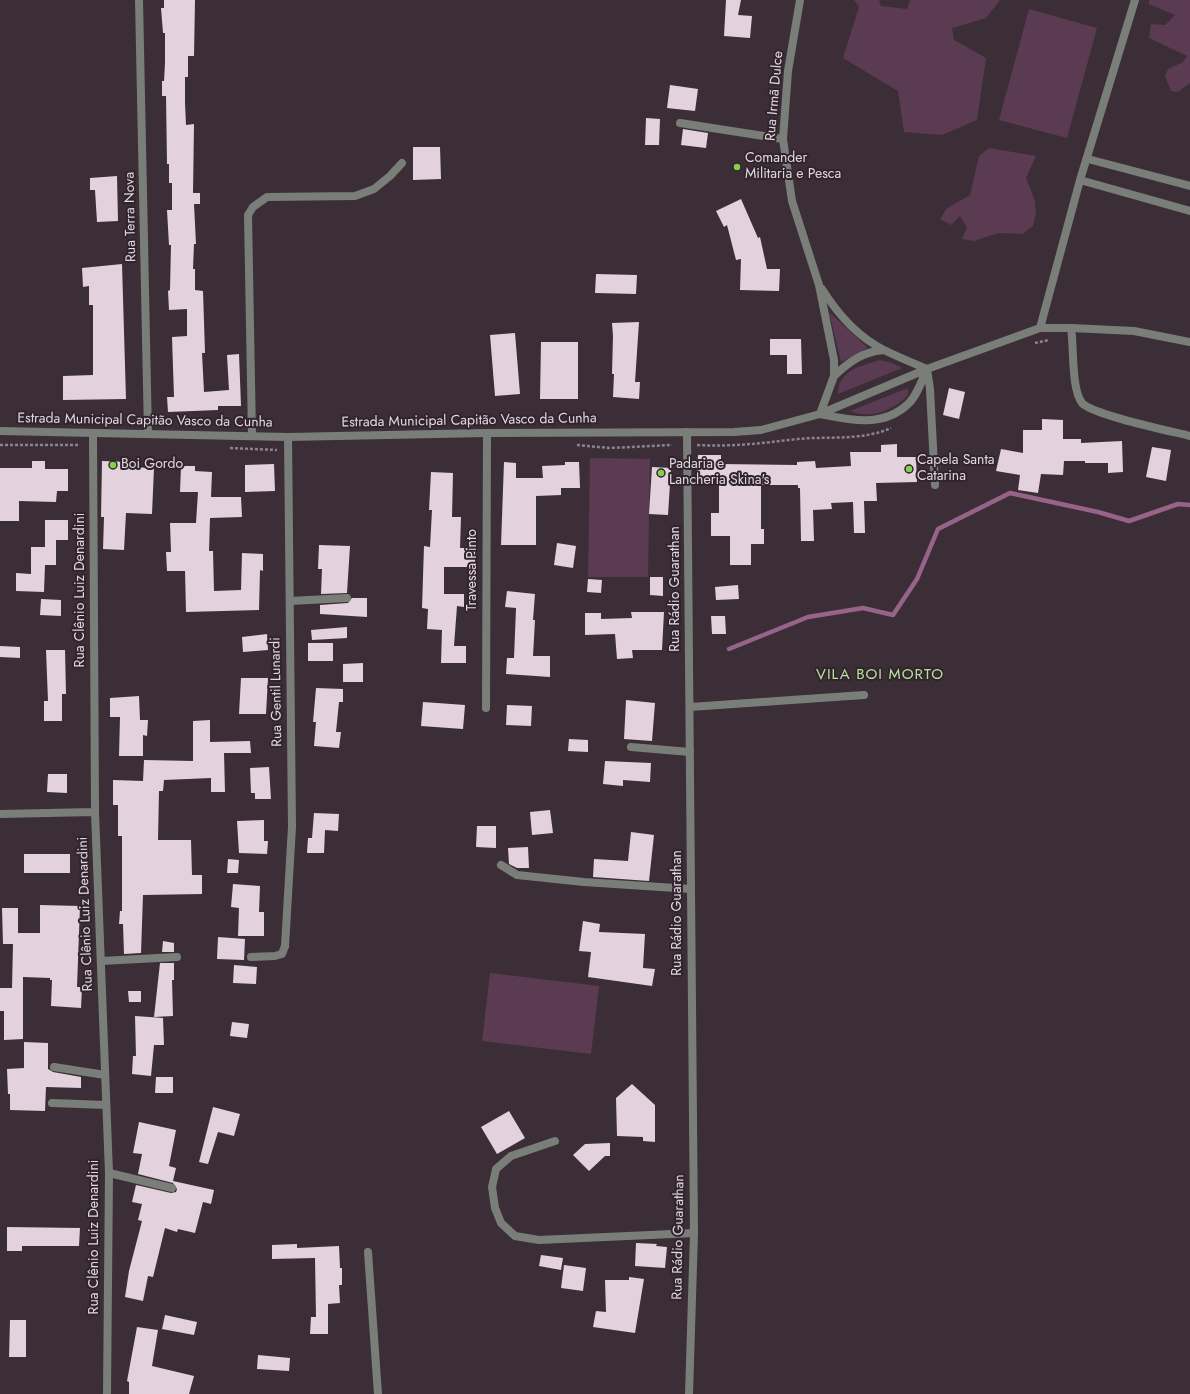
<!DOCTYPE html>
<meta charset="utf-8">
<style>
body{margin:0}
canvas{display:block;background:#3b2e37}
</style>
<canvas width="1190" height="1394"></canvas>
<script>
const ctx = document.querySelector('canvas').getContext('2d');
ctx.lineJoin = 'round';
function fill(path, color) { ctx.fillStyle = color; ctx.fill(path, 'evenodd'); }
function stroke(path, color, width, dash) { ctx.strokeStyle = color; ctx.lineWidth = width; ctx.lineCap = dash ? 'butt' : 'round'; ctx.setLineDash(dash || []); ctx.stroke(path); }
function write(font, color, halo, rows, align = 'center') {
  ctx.font = font + ' Jost,sans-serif'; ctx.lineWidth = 4; ctx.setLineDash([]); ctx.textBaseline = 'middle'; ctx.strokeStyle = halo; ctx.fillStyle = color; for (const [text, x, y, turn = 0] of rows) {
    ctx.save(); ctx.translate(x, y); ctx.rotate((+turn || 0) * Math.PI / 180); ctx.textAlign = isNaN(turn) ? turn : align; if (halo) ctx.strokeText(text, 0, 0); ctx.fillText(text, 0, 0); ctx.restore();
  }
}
const green = new Path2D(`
 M854,0H879L881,6L907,9L910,0H1000L986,18L952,28L954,40L986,58L977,120L942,135L904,132L898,91L843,58L859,7Z
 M1149,0H1190V83L1178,92L1171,91L1165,76L1168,69L1183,62L1187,56L1149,38L1151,24L1165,25L1175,15L1149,4Z
 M1029,9L1097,28L1067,138L999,120Z
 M989,148L1036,156L1026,178L1035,201L1036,213L1033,226L1023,234L998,233L974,241L962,239L967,227L960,216L951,225L940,219L947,208L970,195L979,156Z
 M829,312L868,348L841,362Z
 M880,360L892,363L902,368L838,394C838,370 861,366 880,360Z
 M908,388V395C895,410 869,420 850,411Z
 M590,458L650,459L648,577H588Z
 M490,973L599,986L591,1054L482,1041Z`);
const stream = new Path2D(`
 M729,649L808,617L863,608L893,615L917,579L938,529L1010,493L1098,512L1129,521L1178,504L1190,505`);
const building = new Path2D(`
 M164,0H195L194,56H188V77H185V103L186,125L194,124L193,193H200V204H194L196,244H194L193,269H195V290L203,291L205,353H202L204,392L229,390L227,355L239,354L241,406H218V410L168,412L167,397H174L172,337L187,336V309L169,310L168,291L170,290L171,245H169L167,210H172V183H169V164H167L166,96H162V81H164L165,63V33H163L161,8H164Z
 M726,0H741L738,15L752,16L750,38L724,36Z
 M670,85L698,89L695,111L667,108Z
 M646,118L660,119L659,145H645Z
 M683,129L708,133L706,148L681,145Z
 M413,147H440L441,179L413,180Z
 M117,176L118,221L97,222L95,190H90V178Z
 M741,199L758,238L760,237L767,269H780L779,291L740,290L741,259L736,260L727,225L724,227L716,211Z
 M122,264L126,399L63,400V376L93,375V305H89V286L83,287L82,268Z
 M596,274L637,275L636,294L595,293Z
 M639,322L635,382H640L639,399L613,397L614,374H612L613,336L612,323Z
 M515,333L520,394L495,396L490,335Z
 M770,339H801L802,374H787V355H770Z
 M541,342H578V399H540Z
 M949,388L965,392L959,419L943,415Z
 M1042,419L1063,420V439H1081V443L1122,441L1123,472L1108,473V463H1085V461H1064L1063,475L1041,474L1038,493L1018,490L1020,475L996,471L1001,449L1023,453V430H1042Z
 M897,444V457H916L917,482L876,483L877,501H864L865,533H854L853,502L831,503L832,509L813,510L814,541H801L800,488H798V485H761V529H764V544H751V565H730V536H711V513H719V477H697L698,455H721V464L797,465V462L815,461L816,468L851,466L850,452H881V445Z
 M1152,447L1171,450L1166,481L1146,477Z
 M32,461H45V469H68V491H57L56,502L19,501V521H0V468H32Z
 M102,461L127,462L126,467L154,468L152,514L126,513L124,550L103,549L104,517H101Z
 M504,462L516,463V478H543L542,466L565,465V462H579L580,488H561V495L536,496V545H501Z
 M274,464L275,491L245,492V465Z
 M181,466H195V471L212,472L211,497H241L242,517L210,518L209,551H213L214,591L241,590L242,553L263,554V571L260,570L259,610L186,612L185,571H167L166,552H171L170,523H196L198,492H180Z
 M652,467L671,468L668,515L649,514Z
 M431,472L453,473L452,517H461L460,548H475V567H444V594H464V607L457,606L454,646H466V663H441L442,630L427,629L428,609L422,608L424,546L430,547L432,510H429Z
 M45,520H68V540H56V565H45L44,592L16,591V573L31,574V547H45Z
 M557,543L576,546L573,568L554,565Z
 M319,545L350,546L347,593L321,594L322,569H318Z
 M650,577H663V596L650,595Z
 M588,579L602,580L601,593L587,592Z
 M738,585L739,599L716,600L715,587Z
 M507,591L535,594L533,620H535L533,656H550V677L506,674L507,658H514L516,608L505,607Z
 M352,598H367V617L320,614V605L348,603Z
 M41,599L61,600V616L40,615Z
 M631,612H664L662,650H632L633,658L617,659L615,634L585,635V613H601V619L632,618Z
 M711,616H725L726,634H712Z
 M347,627V638L312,640L311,630Z
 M267,634L268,650L243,652L242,637Z
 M308,643H333V661H308Z
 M0,646L20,647V658L0,657Z
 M46,650H65L66,694H62V721H44V701H48Z
 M363,663V682H343V664Z
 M241,678H268L266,714H239Z
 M316,688L343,689V702H339L336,732H341L339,748L314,746L316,722H313Z
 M139,696L140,720H148L147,736L143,735V756H119L120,717H110V698Z
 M626,700L655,703L652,741L624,739Z
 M423,702L465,705L463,729L421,726Z
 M507,705L532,706L531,726L506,725Z
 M210,720V742L250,741L251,753H224L225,792H211V778L164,780L163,791H159L158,840H191L192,875H202V894L143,895L141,953L124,954L123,924H119L120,911H122V836H118V805H113V780L143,781L144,760L193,761V721Z
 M569,739L588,740V752L568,751Z
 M605,761L651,763L650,782L623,780V786L603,784Z
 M269,767L271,799H255V793H251L250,768Z
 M48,774H67V793L47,792Z
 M550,810L553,833L532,835L530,812Z
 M314,813L339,814L338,831L325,830L324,853H307L308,838H312Z
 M264,820V841H268L267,854L239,853L237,821Z
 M477,826H496V848L476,847Z
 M631,832L654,835L649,881L593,877L594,859L628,861Z
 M528,847L529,868H517L509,864L508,848Z
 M24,854H70V873H24Z
 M228,859L239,860L238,873H227Z
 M233,884L260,886L259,912H264V936H238L239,908L231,907Z
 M40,905L80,906L77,987H82L81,1008L51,1006L52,980H50V978L23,977V1039L4,1040V1011H0V988H12L13,944H3L2,908H18V933H40Z
 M583,921L600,924L599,932L645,934L643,968L655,969L652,986L588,977L591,952L579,951Z
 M218,937L245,939L244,960L217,959Z
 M163,941L174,943V952H162Z
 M160,963H174V980H172L173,1016L154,1017Z
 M234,965L257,967L256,984L233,983Z
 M128,991H141V1002H129Z
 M135,1016L163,1018L164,1045H154L151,1076L132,1074L133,1056H136Z
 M232,1022L249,1024L247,1038L230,1036Z
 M24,1042L48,1043V1069L53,1072L81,1077V1088L46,1087L45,1111L10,1110V1094H8L7,1069L24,1068Z
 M156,1077H173V1093H155Z
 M632,1084L655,1105V1142L643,1141V1137L617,1136L616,1098Z
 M213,1107L240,1114L234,1136L218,1132L208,1164L199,1162Z
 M509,1111L525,1138L497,1154L481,1127Z
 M139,1122L176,1130L169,1166L176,1168L173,1181L214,1190L211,1204L203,1202L195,1233L178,1229L177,1232L165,1228L153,1277L148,1276L143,1301L125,1297L129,1271L142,1221L138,1220L142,1204L132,1202L136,1185L171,1193L176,1192L177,1189L173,1183L138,1174L142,1154L133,1153Z
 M610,1143V1156H605L589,1171L573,1155L585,1144Z
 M7,1227L80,1228L79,1246H22V1251H7Z
 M636,1243L657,1244L656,1246L667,1247L665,1268L635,1266Z
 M297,1244V1248L339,1246L340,1268H342V1285H339L340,1303L328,1304V1334H310L311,1317H316L315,1258L272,1259V1245Z
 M541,1255L563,1258L561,1270L539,1266Z
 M564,1265L586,1268L583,1291L561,1288Z
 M629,1277L644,1279L635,1333L593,1327L596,1311L606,1312L605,1280H629Z
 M165,1315L197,1322L194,1335L162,1329Z
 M10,1320H26V1357H9Z
 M137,1327L158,1330L152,1366L194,1376L189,1394H129V1382L127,1381Z
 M258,1355L290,1358L289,1371L257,1369Z`);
const path = new Path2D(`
 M1035,343L1049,340
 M0,445H79
 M577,445L609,448L672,445
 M697,445C733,447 762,443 798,439C829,436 862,441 891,428
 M230,448L277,450`);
const service = new Path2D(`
 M680,123L783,139
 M1088,159L1190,186
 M1080,180L1190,211
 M1040,328L1080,180L1135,0
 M290,601L347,598
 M690,707L864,695
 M631,747L690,752
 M501,865L517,875L584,882L691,889
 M251,957L275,956L282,954L285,946
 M101,961L177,957
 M54,1067L105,1075
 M52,1103L106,1105
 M555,1141L511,1156L496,1169L492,1187L495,1208L501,1223L515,1236L539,1240L694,1233
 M109,1173L172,1188`);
const minor = new Path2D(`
 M139,0L148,434
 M1071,328C1074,345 1071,389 1082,403C1093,415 1170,431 1190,436
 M927,369L930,389L935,485
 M687,432L694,1233L689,1394
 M93,433L95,812L109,1173L107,1394
 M252,436L248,215L253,207L267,197L355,196L374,189L390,176L402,163
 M486,708L487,433
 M0,814L95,812
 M285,946L292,827L288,437
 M368,1252L378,1394`);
const tertiary = new Path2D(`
 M800,0L788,71L783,139L792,201L819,285L834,360V376L820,414
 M822,289C837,313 858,337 884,350C898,357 913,363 927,369
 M834,376C849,362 862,352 883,350
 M820,414C850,420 883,428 908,404C917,396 922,380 927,369
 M0,431L288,437L487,433L734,432L761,430L820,414L927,369L1040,328H1071L1134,331L1190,342`);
const markers = [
 [737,167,4,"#86cf4b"],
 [113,465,4,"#86cf4b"],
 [909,469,4,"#86cf4b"],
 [661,473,4,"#86cf4b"]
];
const streetNames = [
 ["Rua Irmã Dulce",775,96,-85],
 ["Rua Terra Nova",131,217,-91],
 ["Estrada Municipal Capitão Vasco da Cunha",145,421,1],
 ["Estrada Municipal Capitão Vasco da Cunha",469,421,-1],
 ["Travessa Pinto",473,570,-90],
 ["Rua Rádio Guarathan",676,589,-90],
 ["Rua Clênio Luiz Denardini",81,590,-90],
 ["Rua Gentil Lunardi",277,692,-91],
 ["Rua Rádio Guarathan",678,913,-90],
 ["Rua Clênio Luiz Denardini",86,914,-92],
 ["Rua Clênio Luiz Denardini",95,1237,-90],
 ["Rua Rádio Guarathan",679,1237,-89]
];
const poiNames = [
 ["Comander",745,159],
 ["Militaria e Pesca",745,175],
 ["Capela Santa",917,461],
 ["Catarina",917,477],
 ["Boi Gordo",121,465],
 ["Padaria e",669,465],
 ["Lancheria Skina's",669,481]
];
const neighbourhoodNames = [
 ["VILA BOI MORTO",880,675]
];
fill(green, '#5a3b51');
stroke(stream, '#976389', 4.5);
fill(building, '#e3d1dd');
stroke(path, '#8d828a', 2.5, [3, 2]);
stroke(service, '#7a7e78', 8);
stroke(minor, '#7a7e78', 8);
stroke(tertiary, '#7a7e78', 8);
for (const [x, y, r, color] of markers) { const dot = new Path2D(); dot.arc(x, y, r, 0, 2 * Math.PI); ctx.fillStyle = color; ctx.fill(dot); stroke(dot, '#31242d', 1.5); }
write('14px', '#e0d7dd', '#31242d', streetNames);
write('14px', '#e0d7dd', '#31242d', poiNames, 'left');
ctx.letterSpacing = '1px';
write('15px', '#b7e09c', '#31242d', neighbourhoodNames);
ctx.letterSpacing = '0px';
</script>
